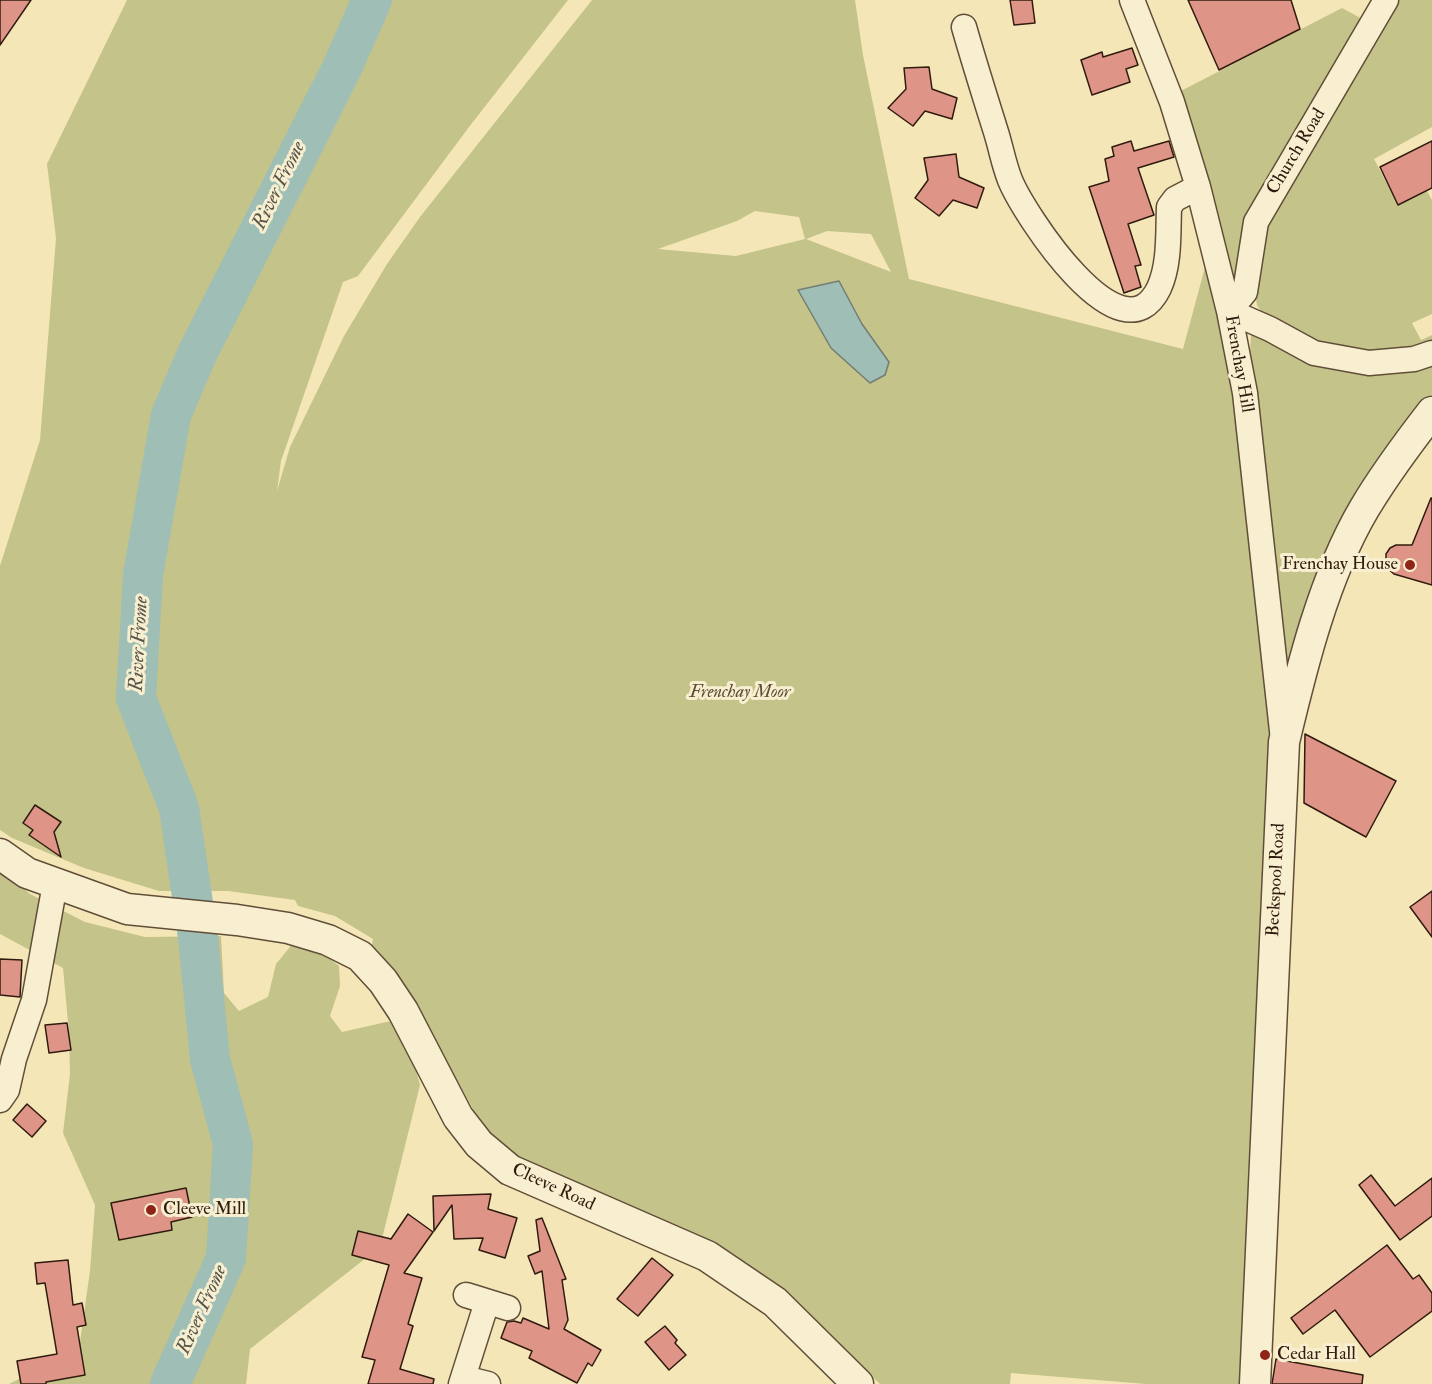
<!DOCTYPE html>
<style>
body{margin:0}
canvas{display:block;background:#f5e6b7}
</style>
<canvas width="1432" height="1384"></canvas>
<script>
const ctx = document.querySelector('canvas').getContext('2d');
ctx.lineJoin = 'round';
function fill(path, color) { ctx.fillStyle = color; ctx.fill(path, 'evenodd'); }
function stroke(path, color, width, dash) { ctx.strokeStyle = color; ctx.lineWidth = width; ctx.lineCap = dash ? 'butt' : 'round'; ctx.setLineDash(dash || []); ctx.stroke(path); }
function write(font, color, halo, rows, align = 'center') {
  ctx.font = font + ' "IM FELL Double Pica",serif'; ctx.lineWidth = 6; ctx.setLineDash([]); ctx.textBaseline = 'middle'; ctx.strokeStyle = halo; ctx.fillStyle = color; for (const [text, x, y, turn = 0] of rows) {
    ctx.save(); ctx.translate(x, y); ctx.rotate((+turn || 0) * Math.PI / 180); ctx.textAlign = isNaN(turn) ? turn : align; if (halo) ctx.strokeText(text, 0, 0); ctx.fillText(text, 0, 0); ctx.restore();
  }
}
const green = new Path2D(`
 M127,0H568L469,127L358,276L343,282L281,461L277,491L290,447L344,336L387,264L420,217L592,0H855L863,55L909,279L1183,349L1208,256L1229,350L1272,738L1243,1384H1146L1011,1373L1010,1384H880L790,1299L568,1189L493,1145L412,999L372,945L373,939L335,916L298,906L295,900L228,891H159L84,868L12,838L0,830V566L40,440L56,238L47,164ZM755,211L799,217L805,239L736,256L658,249L737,221ZM827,231L871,234L891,272L806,239Z
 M1396,0H1432V127L1374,159L1398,205L1427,191L1432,200V314L1412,323L1421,340L1432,335V348L1370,356L1318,346L1264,316L1257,305L1254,288L1266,219Z
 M1342,8L1366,21L1235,282L1209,189L1175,94Z
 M1261,331L1277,344L1432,361V394L1395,442L1293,669H1284L1250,354L1251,334Z
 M0,868L30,894L85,922L145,937L221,936L224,993L239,1011L268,997L276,964L294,942L322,953L339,966L340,986L330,1016L342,1032L395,1020L412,1056L420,1085L380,1247L250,1349L246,1384H9L79,1349L90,1271L95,1205L63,1133L70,1074L69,1033L63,968L0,934Z`);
const water = new Path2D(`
 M839,281L862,324L889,362L885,375L870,383L831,348L798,290Z`);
const river = new Path2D(`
 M170,1384L226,1258L233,1144L210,1059L198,937L179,808L136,698L143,575L171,415L197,354L341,70L372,0`);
const building = new Path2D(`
 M0,0H31L0,45Z
 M1010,0H1032L1035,23L1014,25Z
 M1188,0H1291L1300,29L1219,70Z
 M1132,48L1138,65L1126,69L1130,82L1092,95L1081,60L1102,52L1103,57Z
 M929,67L932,89L957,98L952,119L925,111L913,126L888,108L906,89L904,68Z
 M1131,141L1134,151L1169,141L1174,157L1138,168L1154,215L1128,224L1141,265L1135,266L1141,287L1124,293L1089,187L1109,181L1105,159L1114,156L1112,147Z
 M1432,141V188L1398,205L1380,167Z
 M956,154L959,177L984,188L977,208L953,200L939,216L915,198L928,180L924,158Z
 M1431,498H1432V585L1394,574L1388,569L1386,562V554L1390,548L1396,545H1412Z
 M1305,734L1396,781L1366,837L1304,803Z
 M35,805L61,822L54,832L61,857L29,835L33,830L23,823Z
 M1432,891V937L1410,907Z
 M0,959L22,960L20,997L0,995Z
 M67,1023L71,1050L49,1053L45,1025Z
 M27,1104L46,1121L32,1137L13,1120Z
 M1371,1175L1395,1206L1432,1178V1216L1400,1240L1359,1185Z
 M186,1188L192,1217L171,1222L172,1230L119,1240L111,1203Z
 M491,1194L488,1209L517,1218L505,1258L479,1250L483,1238L454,1239L452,1205L434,1231L433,1196Z
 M408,1214L433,1232L404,1273L422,1278L408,1324L413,1326L400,1369L434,1379L433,1384H368L375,1360L362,1357L389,1265L352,1255L358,1231L391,1239Z
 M542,1218L566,1279L562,1280L568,1320L564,1329L601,1350L592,1366L588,1363L577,1383L529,1358L532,1351L501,1338L507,1322L514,1321L521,1323L523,1318L549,1329L542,1271L535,1274L528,1256L540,1251L536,1220Z
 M1387,1245L1413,1279L1419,1275L1432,1293V1311L1370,1357L1335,1310L1303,1334L1291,1318Z
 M652,1258L673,1275L638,1316L617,1299Z
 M68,1260L73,1305L82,1303L86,1325L77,1327L85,1375L46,1382V1384H21L17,1361L57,1354L45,1283L37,1284L35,1263Z
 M665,1326L677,1340L675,1343L686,1355L669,1370L645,1342Z
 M1276,1359L1363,1375L1362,1384H1272Z`);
const minor = new Path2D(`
 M1132,0L1172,102L1198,187L1229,311L1245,393L1282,731
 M964,27C974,62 985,97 996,132C1001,148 1004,165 1010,180C1024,214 1122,365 1159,288C1170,264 1168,233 1169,207L1175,199L1198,187
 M1229,311L1245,292L1256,222L1386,0
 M1229,311L1270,329L1314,353L1369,363L1414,359L1432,353
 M0,1100L7,1090L14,1059L34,1000L55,884
 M466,1295L508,1308
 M464,1378L488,1384
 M461,1384L487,1302`);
const tertiary = new Path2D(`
 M0,854L27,873L127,909L237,920L288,928L328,940L360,956L383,981L403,1011L458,1117L479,1144L510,1170L707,1256L775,1302L858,1384
 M1255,1384L1284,742C1302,666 1324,577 1364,509C1384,475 1408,443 1432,412`);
const markers = [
 [1410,565,6,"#8f2418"],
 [151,1210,6,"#8f2418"],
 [1265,1355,6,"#8f2418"]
];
const streetNames = [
 ["Church Road",1297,152,-59],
 ["Frenchay Hill",1238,364,80],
 ["Beckspool Road",1277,880,-87],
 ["Cleeve Road",553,1188,25]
];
const poiNames = [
 ["Frenchay House",1398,565,"right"],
 ["Cleeve Mill",163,1210],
 ["Cedar Hall",1277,1355]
];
const parkNames = [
 ["Frenchay Moor",740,693]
];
const waterNames = [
 ["River Frome",280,186,-64],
 ["River Frome",140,644,-87],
 ["River Frome",203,1310,-66]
];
fill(green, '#c4c389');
fill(water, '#9fbeb6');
stroke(water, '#737d73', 1.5);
stroke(river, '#9fbeb6', 40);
fill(building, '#df9488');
stroke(building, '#301b0f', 1.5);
stroke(minor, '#614e39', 27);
stroke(tertiary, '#614e39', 33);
stroke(minor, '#f8efd0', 24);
stroke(tertiary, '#f8efd0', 30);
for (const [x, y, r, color] of markers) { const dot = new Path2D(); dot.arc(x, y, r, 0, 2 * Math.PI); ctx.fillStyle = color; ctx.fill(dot); stroke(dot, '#f8efd0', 2); }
write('18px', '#301b0f', '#f8efd0', streetNames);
write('18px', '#301b0f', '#f8efd0', poiNames, 'left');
write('italic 18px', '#5c4d34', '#f8efd0', parkNames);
write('italic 20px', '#575449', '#f8efd0', waterNames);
</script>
